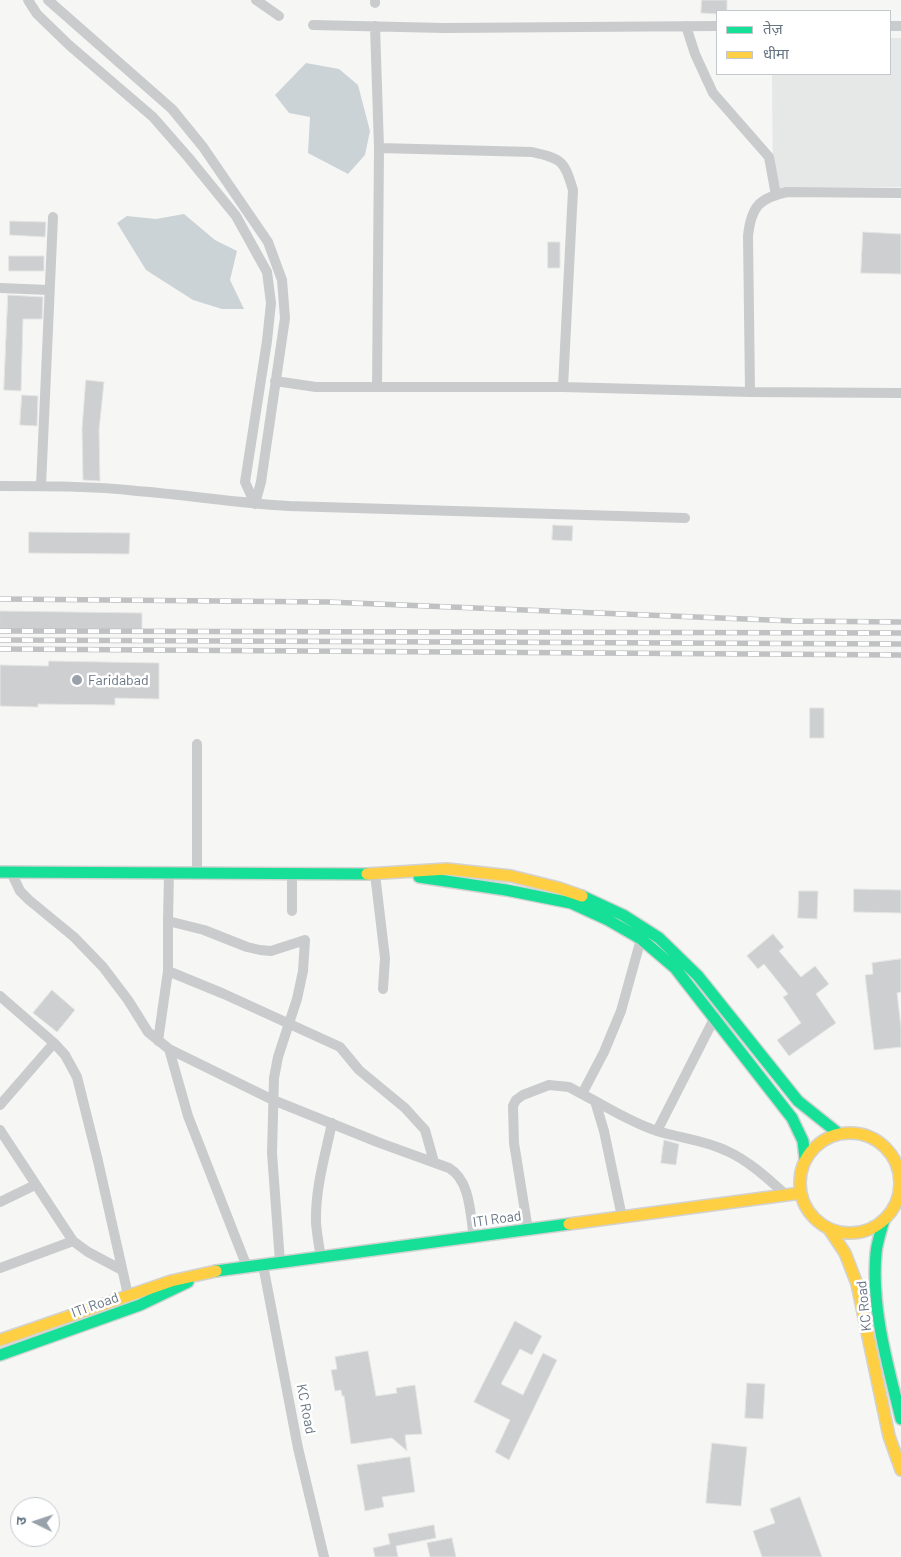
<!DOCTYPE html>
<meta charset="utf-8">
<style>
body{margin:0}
#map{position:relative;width:901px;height:1557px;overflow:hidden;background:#f6f6f5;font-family:Barlow,"Noto Sans Devanagari",sans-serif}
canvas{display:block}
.legend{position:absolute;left:716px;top:10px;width:175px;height:65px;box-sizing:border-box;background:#fff;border:1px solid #c2c8cd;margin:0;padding:6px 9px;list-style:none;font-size:15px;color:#677583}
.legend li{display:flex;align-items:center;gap:10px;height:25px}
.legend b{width:25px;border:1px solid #c2c8cd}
.north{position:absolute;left:10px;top:1497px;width:50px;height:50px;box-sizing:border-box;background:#fff;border:1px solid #c2c8cd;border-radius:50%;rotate:274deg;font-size:14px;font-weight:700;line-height:20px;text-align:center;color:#677583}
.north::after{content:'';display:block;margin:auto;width:18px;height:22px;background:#99a2ab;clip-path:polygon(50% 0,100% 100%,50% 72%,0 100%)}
</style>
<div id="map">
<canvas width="901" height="1557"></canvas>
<ul class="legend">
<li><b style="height:6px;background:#16e098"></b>तेज़</li>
<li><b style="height:6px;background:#ffcf43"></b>धीमा</li>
</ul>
<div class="north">उ</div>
</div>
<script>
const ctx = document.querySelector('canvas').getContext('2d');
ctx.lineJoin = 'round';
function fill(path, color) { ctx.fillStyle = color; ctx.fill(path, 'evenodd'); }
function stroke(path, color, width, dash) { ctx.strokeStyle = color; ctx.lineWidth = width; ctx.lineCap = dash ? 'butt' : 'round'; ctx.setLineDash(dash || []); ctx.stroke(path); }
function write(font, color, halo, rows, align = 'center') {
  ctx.font = font + ' Barlow,sans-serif'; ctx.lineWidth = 5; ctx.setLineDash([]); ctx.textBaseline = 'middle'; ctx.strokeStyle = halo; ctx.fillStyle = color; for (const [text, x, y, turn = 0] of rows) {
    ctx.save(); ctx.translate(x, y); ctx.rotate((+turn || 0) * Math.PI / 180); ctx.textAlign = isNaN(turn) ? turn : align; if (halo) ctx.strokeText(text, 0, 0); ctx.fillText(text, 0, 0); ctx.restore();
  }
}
const built = new Path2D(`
 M890,38H901V187L773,188L772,74H890Z`);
const water = new Path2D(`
 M306,63L339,69L358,85L370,131L365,155L348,174L308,153L310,117L289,113L275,95Z
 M184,214L215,240L237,251L230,280L244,309H222L193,300L146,270L117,223L127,216L156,219Z`);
const building = new Path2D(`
 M702,0H727V11H717V14L701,13Z
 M10,221L46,222L45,237L10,235Z
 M863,232L901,234V274L861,273Z
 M548,242H560V268H548Z
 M9,256H44V271H9Z
 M8,295L43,297L42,319H23L21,391L4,390Z
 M86,380L104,382L99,430L100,481L83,480L82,429Z
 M22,395L38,396L37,426L20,425Z
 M553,525L573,526L572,541L552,540Z
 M29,532L130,533L129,554L29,553Z
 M0,611L142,613V633L0,631Z
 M49,661L159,663V699L115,698V705L38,704V707L0,706V665L48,666Z
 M810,708H824V738H810Z
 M854,889L901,890V913L854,912Z
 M799,891H818L817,919L798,918Z
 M773,934L784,947L779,951L801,977L815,966L829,984L816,994L836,1023L789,1056L777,1040L801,1023L783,997L788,994L764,964L758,969L747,956Z
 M901,959V992L897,993L901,1027V1047L874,1050L865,975L873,974L872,963Z
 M52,990L75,1010L57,1032L33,1013Z
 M664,1140L679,1144L676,1165L661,1163Z
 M515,1321L542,1336L532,1355L520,1349L501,1384L523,1395L543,1353L557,1360L509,1460L495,1452L510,1420L474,1402Z
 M368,1351L376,1396L397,1393L396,1388L415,1385L422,1434L405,1435L407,1451L392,1438L351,1444L344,1396H342L341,1390L335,1391L331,1370L337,1369L335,1357Z
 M747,1383L765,1384L763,1419L745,1418Z
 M712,1443L747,1447L741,1506L706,1503Z
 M410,1457L415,1492L382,1497L384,1507L365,1511L357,1465Z
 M800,1497L822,1557H762L753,1531L775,1523L770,1509Z
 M434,1525L436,1538L396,1546L398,1557H375L373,1548L390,1544L388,1534Z
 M452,1538L456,1557H430L427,1543Z`);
const street = new Path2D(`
 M28,0L37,14L69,45L153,117L188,157L236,216L267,272L271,303L267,341L245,482L255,504
 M48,0L172,109L203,147L268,242L282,280L285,318L261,482L255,504
 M256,0L279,16
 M375,0V3
 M313,25L444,28L717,26
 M375,26L379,148L377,387
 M686,26L695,54L713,93L769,157L776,195
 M890,26H901
 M379,148L532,152C562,159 564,160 573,190L563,387
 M0,288L49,290
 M275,381L316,387H563L750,392L901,393
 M750,392L748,236C751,207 759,198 787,192L901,193
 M0,486C46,486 92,486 137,491C188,495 238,503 289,506L685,518
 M41,486L53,217
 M197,744V872
 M11,872L20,891L29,900L74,937L103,967L128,1000L148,1032L169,1049L273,1100L380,1143L449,1168C471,1181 470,1215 474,1238
 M292,873V911
 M375,874L385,958L383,989
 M168,921L204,930L247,947L260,950L271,951L305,940L303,971L297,999L278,1057L274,1078L272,1153L280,1262
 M168,971L224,994L340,1047L359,1070L405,1108L425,1130L434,1162
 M0,996L54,1043L65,1055L77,1077L98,1161L128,1295
 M158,1041L168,971V921L169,872
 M169,1049L188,1116L247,1267
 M582,1094L604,1052L621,1011L641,939
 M595,1101C615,1112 635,1124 657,1131C680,1138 705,1140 727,1151C749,1161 767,1178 785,1194
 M0,1105L54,1043
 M0,1130L73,1241L88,1252L122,1270
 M657,1131L715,1017
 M0,1202L35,1185
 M528,1230L514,1143L513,1106L516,1100L523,1095L549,1085L569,1087L595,1101L604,1131L622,1217
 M321,1258C319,1246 317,1235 316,1223C315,1189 325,1156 332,1123
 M263,1265L298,1448L324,1557
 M0,1268L73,1241`);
const fast = new Path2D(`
 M0,872L367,874
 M419,877L506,890L571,903L608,920L641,939L675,968L792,1118L803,1141L805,1159
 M582,896L623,915L659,938L698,976L798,1101L838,1133
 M884,1220C881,1231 877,1242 876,1253C871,1310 888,1365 901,1419
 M216,1271L569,1224
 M0,1355L140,1305L188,1282`);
const slow = new Path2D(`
 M367,874L447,869L511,876L559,888L582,896
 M800 1183a50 50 0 1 1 100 0a50 50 0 1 1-100 0Z
 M569,1224L801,1193
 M829,1229L845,1253L857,1284L889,1436L901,1470
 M0,1340L171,1281L216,1271`);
const rail = new Path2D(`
 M0,599L328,602L794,621L901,622
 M0,631L901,633
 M0,640L901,644
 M0,649L901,655`);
const markers = [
 [77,680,6,"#99a2ab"]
];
const poiNames = [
 ["Faridabad",88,680]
];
const streetNames = [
 ["ITI Road",497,1219,-8],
 ["ITI Road",95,1305,-20],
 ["KC Road",864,1306,-96],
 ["KC Road",306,1409,79]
];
fill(built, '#e6e7e7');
fill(water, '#ccd3d6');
fill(building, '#cecfd0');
stroke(building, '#e5e5e4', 1);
stroke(fast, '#d2d2d3', 14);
stroke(slow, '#d2d2d3', 14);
stroke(street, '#cacbcc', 10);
stroke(fast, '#16e098', 11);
stroke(slow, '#ffcf43', 11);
stroke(rail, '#c0c1c3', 5.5);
stroke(rail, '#fff', 4, [11]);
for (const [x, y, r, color] of markers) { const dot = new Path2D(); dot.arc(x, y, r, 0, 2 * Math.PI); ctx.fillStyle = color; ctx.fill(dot); stroke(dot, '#fff', 2); }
write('14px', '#677583', '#fff', poiNames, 'left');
write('14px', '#677583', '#fff', streetNames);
</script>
